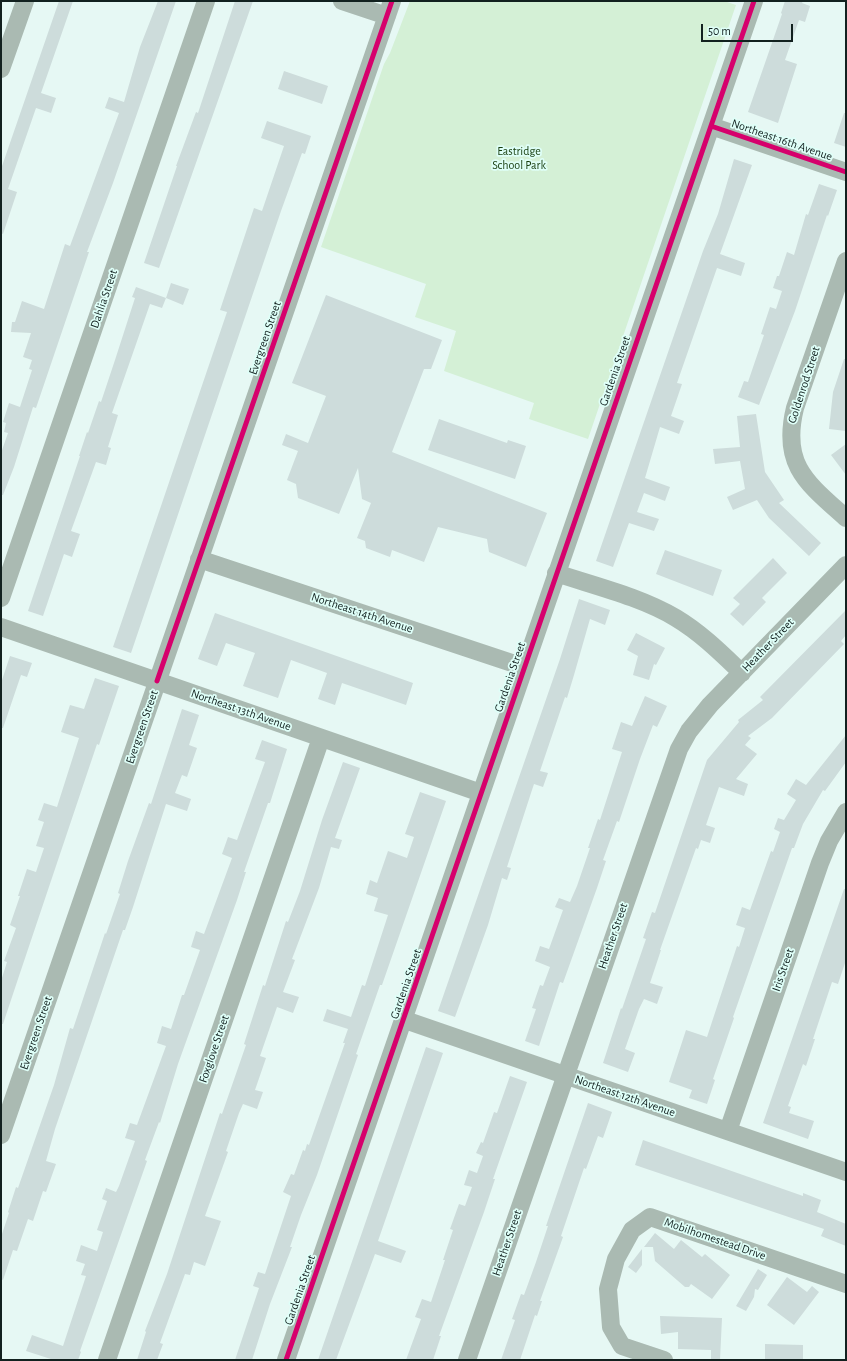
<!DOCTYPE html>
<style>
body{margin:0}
#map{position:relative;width:847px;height:1361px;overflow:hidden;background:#e6f8f4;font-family:"Alegreya Sans",sans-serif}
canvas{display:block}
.frame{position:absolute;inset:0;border:2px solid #12211f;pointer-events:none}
.scale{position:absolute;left:701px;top:24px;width:92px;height:18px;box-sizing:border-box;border:2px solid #12211f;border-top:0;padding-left:5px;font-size:12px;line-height:14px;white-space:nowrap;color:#12211f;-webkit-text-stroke:3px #dffff8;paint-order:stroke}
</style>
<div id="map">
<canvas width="847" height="1361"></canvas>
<div class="frame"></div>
<div class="scale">50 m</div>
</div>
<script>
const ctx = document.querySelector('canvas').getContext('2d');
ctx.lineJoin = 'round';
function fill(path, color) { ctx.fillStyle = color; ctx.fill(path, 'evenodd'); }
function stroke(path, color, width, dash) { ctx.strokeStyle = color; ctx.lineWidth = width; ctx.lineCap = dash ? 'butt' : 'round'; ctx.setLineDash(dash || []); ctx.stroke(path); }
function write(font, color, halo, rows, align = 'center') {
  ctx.font = font + ' "Alegreya Sans",sans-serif'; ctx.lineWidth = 3.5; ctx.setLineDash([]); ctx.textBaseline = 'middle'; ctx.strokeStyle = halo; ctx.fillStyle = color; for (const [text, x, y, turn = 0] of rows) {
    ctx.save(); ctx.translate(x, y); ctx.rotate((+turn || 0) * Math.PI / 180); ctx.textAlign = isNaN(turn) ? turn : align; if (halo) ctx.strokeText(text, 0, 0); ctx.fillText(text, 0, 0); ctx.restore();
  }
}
const green = new Path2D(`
 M410,1H724L736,5L588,439L529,419L534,403L444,371L456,331L415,317L426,284L321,247L384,64L390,53Z`);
const building = new Path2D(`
 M59,1H73L41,93L56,98L51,113L36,108L8,189L17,192L3,234L1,233V169Z
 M158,1H176L113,183L87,252H89L36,408L33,407L14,467L3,495H1V453L8,433L4,432L6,423L3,422L9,403L20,407L32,370L29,369L32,360L23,357L31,333L11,332L12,322H15L22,301L44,309L65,244L70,246L119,113L105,108L109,97L124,102L140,47Z
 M235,1H253L159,268L144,263L177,166H176L196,112L198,113Z
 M785,1H803L802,3L810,6L805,22L799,20L785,60L797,64L778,123L748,112L782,14L781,13Z
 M284,71L328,86L322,104L278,89Z
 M844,113H846V147L834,143Z
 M267,121L311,136L305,154L302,153L281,211L131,653L113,647L227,312L220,310L254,208L262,211L284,146L261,138Z
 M734,159L752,165L720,254L745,263L741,276L717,268L677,383L682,384L671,416L684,421L679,434L660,427L645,478L670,487L665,501L644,493L637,512L659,519L654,531L629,523L613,567L596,561L703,251L718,214Z
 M819,184L837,190L828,216L827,215L795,311L759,405L738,397L744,381L748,382L764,335L761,334L770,307L776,309L782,291L773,288L777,276H779L787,252L794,255L806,214L808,215Z
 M171,283L189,289L183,305L166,298Z
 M136,287L166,298L162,308L150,304L112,413L118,415L108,447L111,448L106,465L96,462L71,531L80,534L72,557L64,554L43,616L28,611L80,456H79L87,432L88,433L99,401L101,402L115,360L135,298L132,297Z
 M326,295L442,340L431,369H424L392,452L547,513L526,567L489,552L487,539L438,527L424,562L392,550L390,557L366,548L365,541L357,538L371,503L362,499L358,468L339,514L298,498L296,484L287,480L298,451L282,445L286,434L308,443L326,396L292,383Z
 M844,359H846V431L829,429L833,392Z
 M756,414L765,472L784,500L779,503L821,543L809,556L769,518L757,500L733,510L727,497L745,489L740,461L715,464L713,449L740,447L737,416Z
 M439,419L507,443L508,440L526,446L515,479L428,450Z
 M846,444V475L831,455Z
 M665,550L722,570L713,596L656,574Z
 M773,558L787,573L762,598L766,602L743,626L730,614L740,604L733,598Z
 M579,599L610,610L605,625L590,619L574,675L567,698L565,697L540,771L548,773L543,787L534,784L531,793L507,867L511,868L507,880L502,878L488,925L455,1017L438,1011L560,659Z
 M846,610V635L841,641L844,644L772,718L748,736L751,738L745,745L757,754L736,779L748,784L744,796L719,787L706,825L715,828L710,843L701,840L698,849L696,848L660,950H661L650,983L663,987L657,1004L644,999L639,1009L625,1049L635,1053L628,1072L603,1063L621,1008L622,1009L646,939L643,938L652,912L655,913L707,760L739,722L738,720L763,700L760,697Z
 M215,613L413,683L406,705L342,683L335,705L318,699L327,673L291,660L278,698L243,686L255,653L226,643L217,666L198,659Z
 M636,633L665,648L656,665L654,664L649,680L633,675L638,656L627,650Z
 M10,656L32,663L27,677L21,675L3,728H1V683Z
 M95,678L119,686L99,745L97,744L18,979L3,1024H1V981L7,962L4,961L16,928L10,925L20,896H18L27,869L36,872L44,848L36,846L44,822L38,820L44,803L57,807L79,738L61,732L70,705L84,709Z
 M645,696L667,706L657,727L653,725L640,759L619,822L617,821L603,860L606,861L597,888L563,983L560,982L539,1046L525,1041L536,1009L532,1008L540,985L543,986L550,967L535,961L540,946L549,949L563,910L555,907L559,898L570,902L577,886L590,848H588L598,819L600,820L622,752L612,749L621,722L632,726Z
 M182,709L199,715L189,745L197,748L187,777L182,775L175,793L191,799L187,811L166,804L133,907L125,930H123L55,1129L46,1161L56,1164L46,1192L43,1191L33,1221L28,1219L17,1251L13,1250L3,1280L1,1279V1237L9,1213L8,1212L16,1187L18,1188L54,1085L70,1028L73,1029L105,933L106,934L120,894L118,893L128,861L149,803L151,804Z
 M846,735V762L825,791L823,790L803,824L794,848H792L733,1017L734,1018L713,1079L715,1080L707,1104L689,1098L692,1090L669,1082L686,1030L707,1037L737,946L739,947L745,928L736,925L742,907L750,910L771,851L773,852L780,832L774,829L778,818L784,820L796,800L787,794L796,779L806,785Z
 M262,740L287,749L270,803H268L244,872H246L237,900L178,1064L160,1123L159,1122L145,1160L147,1161L80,1351L81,1352L78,1360H54L26,1351L32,1335L63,1346L86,1276L81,1275L85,1264L76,1261L81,1245L97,1251L103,1232L97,1230L107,1201L102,1199L106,1188L116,1192L119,1186L135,1141L125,1138L130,1123L137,1125L166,1046L157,1043L162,1026L171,1029L182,995H184L200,950L191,947L196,931L204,934L232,858L222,854L228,837L237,840L265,762L255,759Z
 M343,762L360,768L335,838L342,840L339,849L331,847L319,888L292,959L295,960L283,992L299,997L293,1013L277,1007L260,1056L266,1058L255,1090L263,1092L257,1109L243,1104L239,1113L226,1151L228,1152L205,1216L221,1221L205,1266L194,1262L190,1275L185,1274L160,1343L163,1344L157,1360H137L146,1332L145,1331L167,1274L220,1113L222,1114L246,1045L244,1044L263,985L265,986L286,921L288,922L300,891L322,820Z
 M420,792L446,801L382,985H380L356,1054L358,1055L317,1175L301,1215L290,1247H292L270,1304L252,1360H235L259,1288L253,1286L258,1272L265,1274L291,1196L283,1192L291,1174L294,1175L303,1150L305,1151L307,1144L309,1145L345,1043H343L348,1029L323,1021L327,1009L351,1017L362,985L365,986L388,915L374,911L378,898L366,894L370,880L377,883L388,851L407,858L414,837L405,834Z
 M844,889H846V960L838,984L832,982L813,1039H815L806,1066L803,1064L788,1106L791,1107L789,1113L814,1121L808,1139L763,1123Z
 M426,1047L443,1053L378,1241L406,1251L401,1263L375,1254L336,1360H318Z
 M510,1076L527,1082L493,1179H495L484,1212L439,1336H441L433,1360H406L421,1319L415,1317L422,1299L431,1302L445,1260H443L453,1230L450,1229L459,1204L465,1206L472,1187L464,1185L469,1170L477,1173L483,1156L476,1153L481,1142L483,1143L494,1112L497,1113Z
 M588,1103L612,1112L603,1138L598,1136L586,1169L584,1168L561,1236L563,1237L540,1301H542L537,1316L535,1315L520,1360H501L515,1320L512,1319L521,1294L524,1295L536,1262L548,1226H546Z
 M643,1140L803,1196V1193L821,1200L817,1212L846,1224V1246L821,1236L824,1229L635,1165Z
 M655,1233L674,1249L681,1240L702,1257L705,1254L730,1275L712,1299L691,1284L689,1287H685L655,1261L653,1247H644Z
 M642,1249V1265L636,1273L628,1267Z
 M758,1269L767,1275L758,1290L755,1289L754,1297L746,1311L736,1306Z
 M787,1277L807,1292L812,1286L819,1292L794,1325L767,1305Z
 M660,1316L722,1318L720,1360H711V1350L678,1349V1332L661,1334Z
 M765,1344L803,1345V1360H765Z`);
const minor = new Path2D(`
 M342,1L387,16
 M1,69L25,1
 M711,126L846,172
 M846,261L795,408C781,465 807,483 846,518
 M199,559L524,667
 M556,573C595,586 641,597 676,618C701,633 721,653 742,673
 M1,598L206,1
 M1,627L481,793
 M405,1020L846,1172
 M728,1131L820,863L829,841L846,812
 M1,1135L392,1
 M107,1360L321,738
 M286,1360C444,908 597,454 754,1
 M467,1360L679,749L689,731L710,705L846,565
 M664,1360L622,1346L611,1327L608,1289L616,1259L632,1230L650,1217L846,1284`);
const cycleway = new Path2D(`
 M711,126L846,172
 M157,681L392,1
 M286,1360C444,908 597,454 754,1`);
const streetNames = [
 ["Northeast 16th Avenue",782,140,19],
 ["Dahlia Street",104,299,-71],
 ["Evergreen Street",265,338,-71],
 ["Gardenia Street",615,371,-71],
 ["Goldenrod Street",804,385,-72],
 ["Northeast 14th Avenue",362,613,18],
 ["Heather Street",768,645,-46],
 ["Gardenia Street",510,677,-71],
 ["Northeast 13th Avenue",241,710,19],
 ["Evergreen Street",142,727,-71],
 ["Heather Street",613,936,-71],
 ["Iris Street",783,970,-71],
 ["Gardenia Street",406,984,-71],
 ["Evergreen Street",36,1033,-71],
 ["Foxglove Street",214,1049,-71],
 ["Northeast 12th Avenue",625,1096,19],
 ["Mobilhomestead Drive",715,1239,19],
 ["Heather Street",507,1243,-71],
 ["Gardenia Street",300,1290,-71]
];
const parkNames = [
 ["Eastridge",519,151],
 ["School Park",519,165]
];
fill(green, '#d4f0d6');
fill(building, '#cddcdb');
stroke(minor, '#aabab2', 18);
stroke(cycleway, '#d6006c', 5);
write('12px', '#12211f', '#dffff8', streetNames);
write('12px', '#173d0d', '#dffff8', parkNames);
</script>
